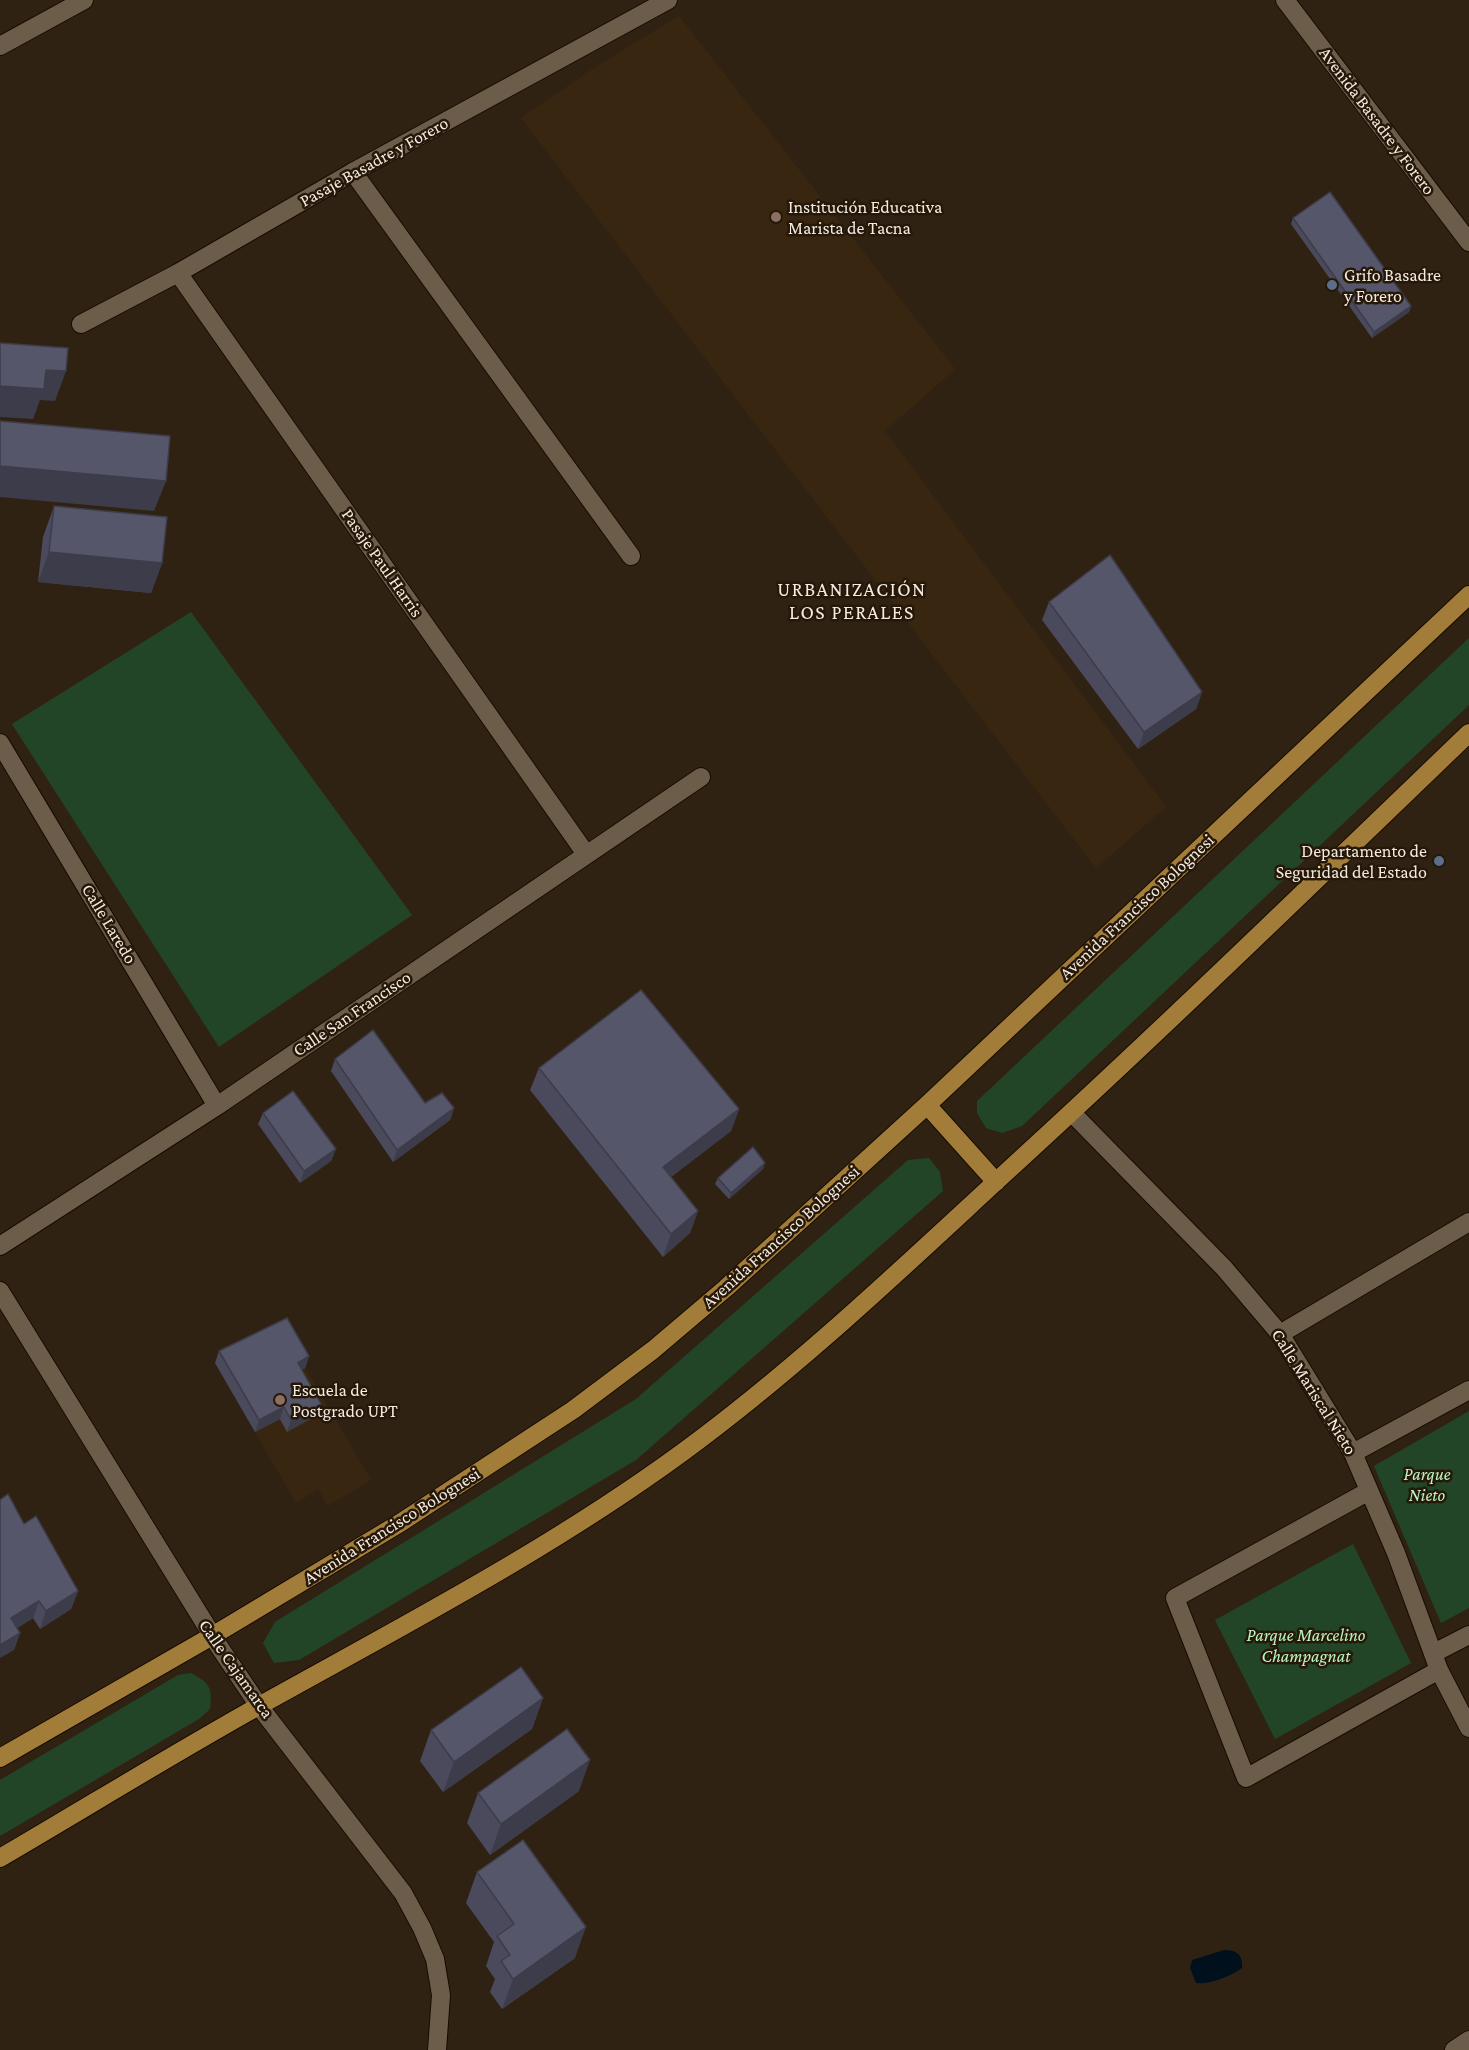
<!DOCTYPE html>
<meta charset="utf-8">
<style>
body{margin:0}
canvas{display:block;background:#302212}
</style>
<canvas width="1469" height="2050"></canvas>
<script>
const ctx = document.querySelector('canvas').getContext('2d');
ctx.lineJoin = 'round';
function fill(path, color) { ctx.fillStyle = color; ctx.fill(path, 'evenodd'); }
function stroke(path, color, width, dash) { ctx.strokeStyle = color; ctx.lineWidth = width; ctx.lineCap = dash ? 'butt' : 'round'; ctx.setLineDash(dash || []); ctx.stroke(path); }
function write(font, color, halo, rows, align = 'center') {
  ctx.font = font + ' "Crimson Pro",serif'; ctx.lineWidth = 5; ctx.setLineDash([]); ctx.textBaseline = 'middle'; ctx.strokeStyle = halo; ctx.fillStyle = color; for (const [text, x, y, turn = 0] of rows) {
    ctx.save(); ctx.translate(x, y); ctx.rotate((+turn || 0) * Math.PI / 180); ctx.textAlign = isNaN(turn) ? turn : align; if (halo) ctx.strokeText(text, 0, 0); ctx.fillText(text, 0, 0); ctx.restore();
  }
}
const built = new Path2D(`
 M679,16L955,369L885,431L1166,807L1096,868L521,118L597,66Z
 M283,1330L371,1480L328,1506L318,1489L296,1503L215,1363Z`);
const green = new Path2D(`
 M191,612L412,915L219,1047L12,724Z
 M1469,638V705L1022,1126L1002,1133L986,1128L977,1113V1101Z
 M929,1158L940,1172L943,1191L636,1460L299,1660L274,1663L263,1643L275,1622L636,1399L908,1160Z
 M1469,1411V1608L1441,1623L1374,1466Z
 M1353,1544L1411,1663L1275,1739L1215,1620Z
 M191,1673C209,1683 213,1687 210,1709L199,1719L0,1836V1780L178,1675Z`);
const water = new Path2D(`
 M1224,1950C1236,1950 1243,1954 1242,1968C1231,1976 1210,1985 1196,1983L1190,1968L1192,1960Z`);
const service = new Path2D(`
 M353,172L631,556
 M1280,1334L1469,1222`);
const minor = new Path2D(`
 M0,46L84,0
 M178,273L586,854
 M81,324L178,273L353,172L668,0
 M0,743L217,1106
 M1072,1113L1224,1268L1280,1334L1353,1453L1396,1553L1439,1670L1469,1728
 M0,1246L217,1106L701,777
 M1353,1453L1469,1390
 M1369,1491L1175,1598L1246,1778L1439,1670
 M1434,1653L1469,1635
 M1454,2050L1469,2040`);
const tertiary = new Path2D(`
 M1285,0L1469,242
 M0,1291L220,1648L259,1706L403,1893L422,1928L435,1959L441,1995L437,2050`);
const primary = new Path2D(`
 M927,1105L996,1182
 M0,1758L212,1636L400,1523L573,1410L653,1350L726,1288L927,1105L1469,595
 M0,1858C89,1806 176,1752 266,1702C408,1623 552,1548 683,1452C796,1369 898,1272 1001,1177C1160,1032 1314,882 1469,733`);
const wall = new Path2D(`
 M1293,218L1411,306L1409,312L1372,338L1291,224Z
 M54,506L162,563L151,593L38,582L43,537Z
 M1049,602L1202,692L1196,709L1138,749L1042,620Z
 M335,1059L425,1103L454,1108L450,1120L393,1162L331,1071Z
 M539,1068L739,1109L731,1131L671,1177L698,1211L690,1233L663,1257L530,1090Z
 M263,1113L336,1149L331,1161L300,1183L258,1124Z
 M763,1169L729,1199L715,1184L718,1178Z
 M219,1351L309,1356L305,1368L302,1370L317,1415L287,1432L280,1419L255,1432L215,1363Z
 M24,1524L78,1591L71,1609L40,1629L33,1618L17,1628L20,1633L14,1650Z
 M543,1698L532,1729L443,1792L420,1761L431,1730Z
 M579,1791L490,1855L467,1823L478,1793Z
 M477,1872L575,1958L502,2009L490,1992L495,1979L486,1966L494,1942L466,1903Z`);
const shadedWall = new Path2D(`
 M1411,306L1409,312L1372,338L1374,332Z
 M46,370L66,371L55,401L40,400L33,419L0,417V386Z
 M0,466L166,481L154,511L0,497Z
 M49,552L162,563L151,593L38,582Z
 M1202,692L1196,709L1138,749L1144,732Z
 M454,1108L450,1120L393,1162L397,1150Z
 M739,1109L731,1131L655,1189L663,1167Z
 M336,1149L331,1161L300,1183L304,1171Z
 M765,1163L763,1169L729,1199L731,1193Z
 M698,1211L690,1233L663,1257L671,1234Z
 M309,1356L305,1368L294,1375L298,1363Z
 M321,1404L317,1415L287,1432L291,1420Z
 M284,1407L280,1419L255,1432L259,1420Z
 M78,1591L71,1609L40,1629L46,1611Z
 M39,1601L33,1618L5,1636L11,1618Z
 M20,1633L14,1650L0,1658V1645Z
 M543,1698L532,1729L443,1792L454,1762Z
 M590,1760L579,1791L490,1855L501,1824Z
 M586,1927L575,1958L502,2009L513,1979Z`);
const building = new Path2D(`
 M1330,192L1411,306L1374,332L1293,218Z
 M0,343L68,348L66,371L46,370L44,389L0,386Z
 M0,421L170,436L166,481L0,466Z
 M54,506L167,517L162,563L49,552Z
 M1110,555L1202,692L1144,732L1049,602Z
 M641,990L739,1109L663,1167L698,1211L671,1234L539,1068Z
 M373,1030L425,1103L442,1093L454,1108L397,1150L335,1059Z
 M293,1091L336,1149L304,1171L263,1113Z
 M753,1147L765,1163L731,1193L718,1178Z
 M287,1318L309,1356L298,1363L321,1404L291,1420L284,1407L259,1420L219,1351Z
 M8,1494L24,1524L36,1516L78,1591L46,1611L39,1601L11,1618L20,1633L0,1645V1500Z
 M521,1667L543,1698L454,1762L431,1730Z
 M567,1729L590,1760L501,1824L478,1793Z
 M523,1840L586,1927L513,1979L501,1961L510,1955L497,1936L514,1924L477,1872Z`);
const markers = [
 [776,217,6,"#8d6e63"],
 [1332,285,6,"#5c6f8a"],
 [1439,861,6,"#5c6f8a"],
 [280,1400,6,"#8d6e63"]
];
const streetNames = [
 ["Avenida Basadre y Forero",1377,121,53],
 ["Pasaje Basadre y Forero",374,162,-29],
 ["Pasaje Paul Harris",382,563,55],
 ["Avenida Francisco Bolognesi",1137,907,-43],
 ["Calle Laredo",109,924,59],
 ["Calle San Francisco",352,1014,-34],
 ["Avenida Francisco Bolognesi",781,1237,-42],
 ["Calle Mariscal Nieto",1314,1392,58],
 ["Avenida Francisco Bolognesi",392,1526,-32],
 ["Calle Cajamarca",236,1669,55]
];
const poiNames = [
 ["Institución Educativa",788,207],
 ["Marista de Tacna",788,228],
 ["Grifo Basadre",1344,275],
 ["y Forero",1344,296],
 ["Departamento de",1427,851,"right"],
 ["Seguridad del Estado",1427,872,"right"],
 ["Escuela de",292,1390],
 ["Postgrado UPT",292,1411]
];
const parkNames = [
 ["Parque",1427,1474],
 ["Nieto",1427,1495],
 ["Parque Marcelino",1306,1635],
 ["Champagnat",1306,1656]
];
const neighbourhoodNames = [
 ["URBANIZACIÓN",852,590],
 ["LOS PERALES",852,613]
];
fill(built, '#382610');
fill(green, '#224528');
fill(water, '#00101c');
stroke(service, '#170b01', 20);
stroke(minor, '#170b01', 20);
stroke(tertiary, '#170b01', 20);
stroke(primary, '#170b01', 20);
stroke(service, '#6c5c4a', 18);
stroke(minor, '#6c5c4a', 18);
stroke(tertiary, '#6c5c4a', 18);
stroke(primary, '#a27c39', 18);
fill(wall, '#4a4a5c');
fill(shadedWall, '#3c3c4b');
fill(building, '#56566b');
stroke(building, '#3c3c4b', 1.5);
for (const [x, y, r, color] of markers) { const dot = new Path2D(); dot.arc(x, y, r, 0, 2 * Math.PI); ctx.fillStyle = color; ctx.fill(dot); stroke(dot, '#261809', 2); }
write('18px', '#f3eae0', '#261809', streetNames);
write('18px', '#f3eae0', '#261809', poiNames, 'left');
write('italic 18px', '#baf6c1', '#261809', parkNames);
ctx.letterSpacing = '1.5px';
write('20px', '#f3eae0', '#261809', neighbourhoodNames);
ctx.letterSpacing = '0px';
</script>
